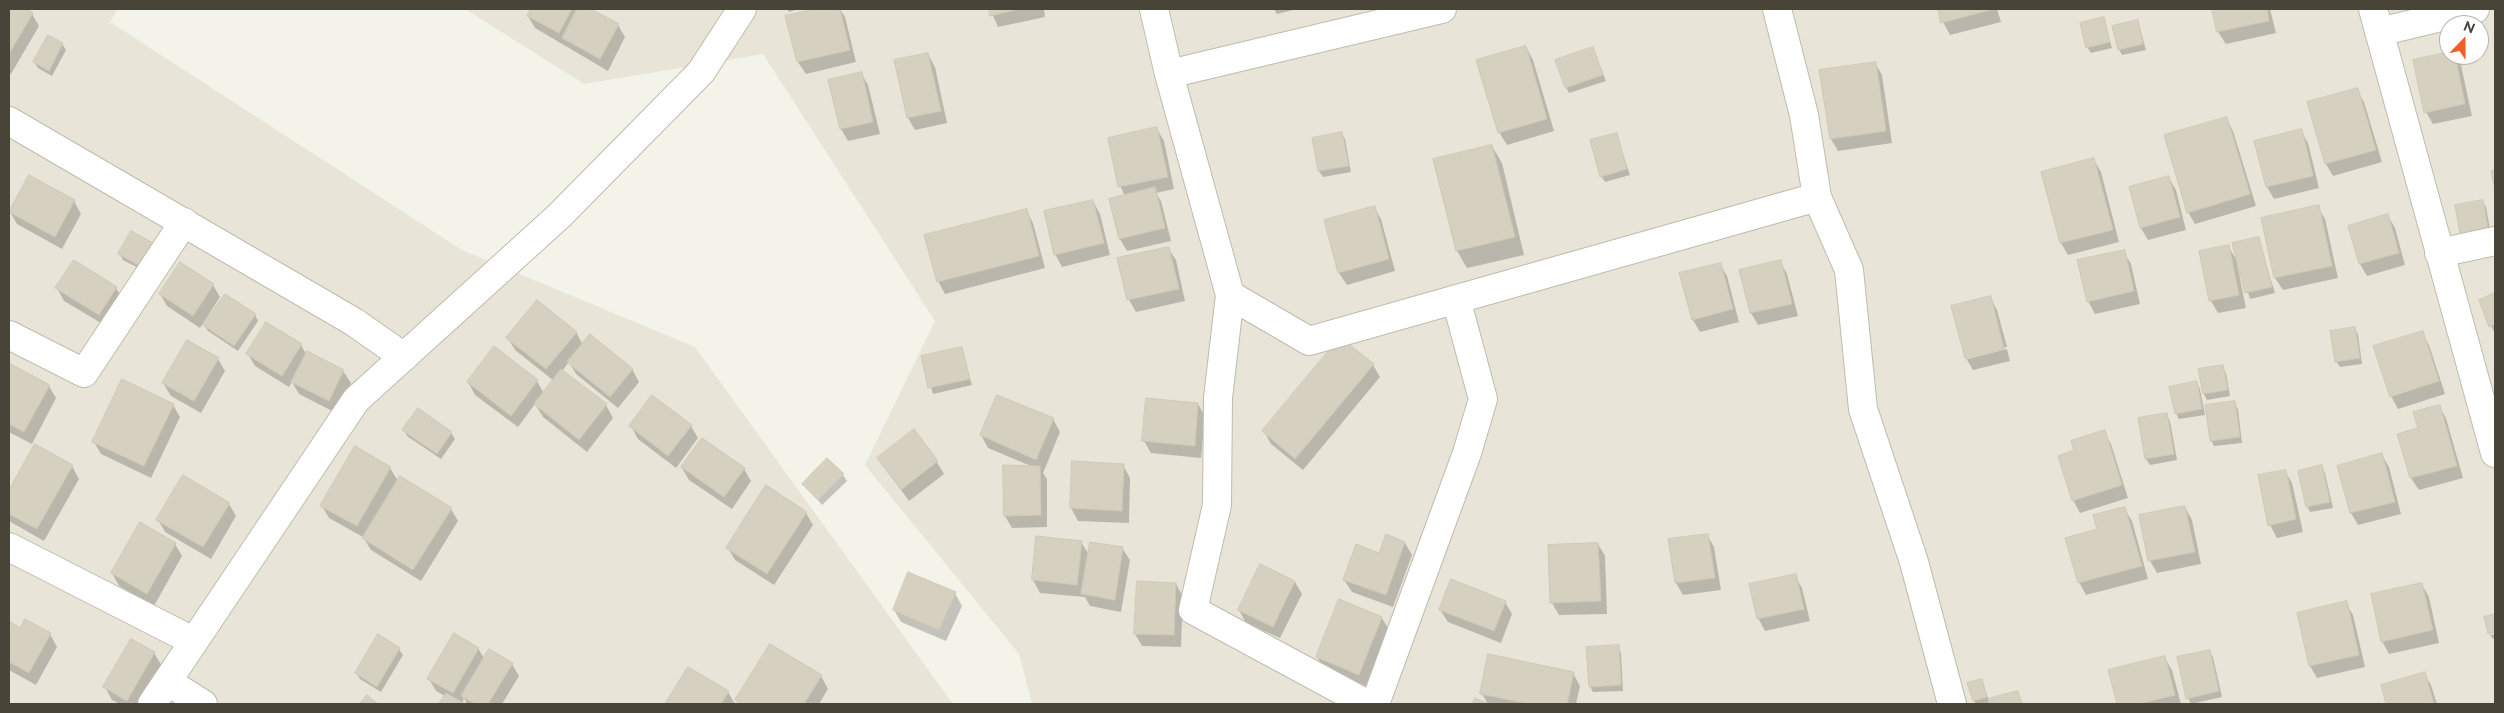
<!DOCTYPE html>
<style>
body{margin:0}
#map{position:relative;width:2504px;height:713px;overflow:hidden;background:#f4f3ea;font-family:Raleway,sans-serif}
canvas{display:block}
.frame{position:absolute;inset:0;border:10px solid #484438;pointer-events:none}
.north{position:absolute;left:2439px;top:15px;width:50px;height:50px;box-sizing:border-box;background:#fff;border:1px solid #b6b4af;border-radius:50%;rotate:22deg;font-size:14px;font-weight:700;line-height:20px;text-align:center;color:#484438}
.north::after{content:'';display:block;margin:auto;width:18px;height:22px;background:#f05f25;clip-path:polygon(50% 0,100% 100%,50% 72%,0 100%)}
</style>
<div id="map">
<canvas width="2504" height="713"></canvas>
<div class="frame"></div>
<div class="north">N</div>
</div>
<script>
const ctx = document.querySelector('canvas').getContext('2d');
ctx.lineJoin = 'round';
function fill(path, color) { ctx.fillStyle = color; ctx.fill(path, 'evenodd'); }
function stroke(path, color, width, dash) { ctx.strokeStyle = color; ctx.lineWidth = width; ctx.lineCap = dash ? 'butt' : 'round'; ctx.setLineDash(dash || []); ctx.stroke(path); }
const residential = new Path2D(`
 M9,9H118L110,22L462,250L695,347L953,704H9Z
 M465,9H2495V704H1032L1019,654L865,465L935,321L763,54L584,84ZM2449,25H2479V55H2449Z`);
const shadow = new Path2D(`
 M9,9H24L32,14L39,26L11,74L9,73Z
 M532,9H589L618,25L625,37L608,71L535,28L528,16Z
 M787,9H799L789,12Z
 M819,9H840L845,17L856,62L806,74L798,62L787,17Z
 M990,9H1044L1045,17L998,27Z
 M1274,9H1297L1277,14Z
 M1939,9H1997L2001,22L1950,35L1943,22Z
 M2213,9H2270L2276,33L2226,44L2218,32Z
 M2104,19L2112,48L2091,53L2087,47Z
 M2138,21L2146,50L2122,55L2119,49Z
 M62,44L66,50L52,76L38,68L34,62Z
 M1526,47L1533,60L1554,131L1507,145L1499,132Z
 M1593,48L1606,81L1569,93L1566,87Z
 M928,54L935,67L947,123L915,130L908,118Z
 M2449,54L2455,55L2461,65L2472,116L2433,124L2426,112Z
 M1875,63L1882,75L1892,143L1838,151L1831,139L1820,71Z
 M861,73L868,85L880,134L848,141L841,129L829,81Z
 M2357,90L2364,102L2382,162L2333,176L2326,164Z
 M2226,118L2233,131L2256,206L2195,224L2188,212Z
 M1157,129L1164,141L1174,189L1156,193L1161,201L1171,241L1127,251L1120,239L1125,196L1120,186Z
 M2301,131L2308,143L2319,188L2274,199L2267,187Z
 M1341,133L1345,139L1351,172L1323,177L1319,171Z
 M1616,134L1630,175L1605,182L1601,176Z
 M1492,146L1502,163L1524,255L1467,268L1457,251L1434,160Z
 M2094,160L2101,172L2119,242L2068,255L2061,243L2043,173Z
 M2169,178L2176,190L2186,230L2148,240L2141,228Z
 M74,201L81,214L62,249L17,224L10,212Z
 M1093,201L1100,214L1110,255L1062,267L1055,254Z
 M2482,201L2486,207L2493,246L2467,250Z
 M1374,207L1381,219L1395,271L1347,285L1339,273L1325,221Z
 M2318,207L2325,219L2338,278L2283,290L2275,278Z
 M1026,210L1033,223L1045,268L945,294L938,281Z
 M2388,216L2395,228L2405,265L2367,276L2360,264Z
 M2258,238L2275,293L2250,299L2239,263L2237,264L2246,308L2218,313L2211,301L2200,252L2228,246L2238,262Z
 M152,244L155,250L144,271L123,260L120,254Z
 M1168,248L1176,260L1185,301L1136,312L1129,300L1119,259Z
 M2124,252L2131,264L2140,304L2095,314L2088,301Z
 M1780,262L1787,274L1798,316L1758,325L1751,313L1741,271Z
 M1720,264L1727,276L1739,322L1700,332L1693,320L1681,274Z
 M213,285L220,297L200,328L167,306L160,294Z
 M57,288H116L123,300L106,326L64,301Z
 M2495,295V332H2494L2480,300Z
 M1990,297L1997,310L2007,347L1967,356V359L2007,349L2010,361L1973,370L1966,358L1953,307Z
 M255,315L258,321L238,351L208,331L204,325Z
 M2354,328L2358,334L2362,364L2340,367L2336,361Z
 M576,332L583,345L632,369L639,382L618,408L576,374L569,362L562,371L606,405L613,418L587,452L543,417L535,404L518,427L475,395L468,382L537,381L544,394L554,381L515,350L508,338Z
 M2422,332L2429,345L2445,394L2398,409L2391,396Z
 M301,345L306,354L343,371L351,383L336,413L299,394L292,382L289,387L255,366L248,354Z
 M961,348L972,385L933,394L922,357Z
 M218,359L225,371L201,413L171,396L163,383Z
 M9,364L49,386L56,398L32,444L9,432Z
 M1373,365L1380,377L1303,470L1271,444L1264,431Z
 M2222,367L2226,373L2230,396L2207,400L2204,394Z
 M2196,382L2200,389L2205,415L2179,419L2176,413Z
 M653,397L691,426L698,438L676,468L638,439L631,426Z
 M2234,403L2238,409L2242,443L2214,446L2211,440Z
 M1198,404L1205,416L1201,458L1151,453L1144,441Z
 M173,405L180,417L151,478L101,454L94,442Z
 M2439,406L2446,418L2463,478L2419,490L2411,478L2399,435L2420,429Z
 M2166,415L2170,421L2177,460L2150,465L2146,459Z
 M1053,419L1060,432L1043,473L1047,479V527L1012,528L1005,516L1033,467L988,448L981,435Z
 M404,430L451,433L455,439L441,459L407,436Z
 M2104,432L2111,444L2128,498L2080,513L2073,500L2076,451Z
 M35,445L72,466L79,479L44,541L9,521V493Z
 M2382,455L2389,467L2401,514L2358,525L2351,513L2338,467Z
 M878,458L937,462L944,474L909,501Z
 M1073,462L1123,465L1130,478L1129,523L1078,521L1071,508Z
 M2322,467L2325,473L2333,508L2310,512L2307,506Z
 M390,468L398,481L451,509L458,521L421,581L371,550L363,537L329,518L322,506Z
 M682,468L744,469L751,481L732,509L689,480Z
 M2285,471L2292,483L2303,532L2277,538L2270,525Z
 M843,475L847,481L822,505L804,484Z
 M229,504L236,516L211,559L165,532L158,520Z
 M2185,507L2192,520L2201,564L2157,573L2150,561L2141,516Z
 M2124,508L2132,521L2148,579L2086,595L2079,582L2099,530Z
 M806,513L813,525L774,585L735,560L728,548Z
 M1707,535L1714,547L1721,590L1683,595L1676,583Z
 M1038,537L1081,542L1089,555L1122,548L1130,560L1121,612L1090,606L1085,597L1040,593L1033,580Z
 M1405,543L1412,555L1393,607L1352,592L1344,580L1379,555Z
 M175,544L182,556L154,606L119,586L112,573Z
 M1598,544L1605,556L1607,614L1559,615L1552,603Z
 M1260,566L1295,582L1302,594L1280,638L1246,623L1239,610Z
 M1795,576L1802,588L1810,621L1765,631L1758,618Z
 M1176,584L1183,597L1181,647L1142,646L1135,634Z
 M2422,585L2429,597L2439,643L2389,654L2382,641Z
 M955,593L962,606L946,641L901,622L894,610Z
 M1505,602L1512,614L1501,643L1448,622L1440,610Z
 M2346,603L2353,615L2365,667L2317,678L2310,666Z
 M1382,618L1389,630L1366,686L1325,670L1317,657Z
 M9,623L21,630L50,634L57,647L36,685L9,670Z
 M2495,634V639H2493L2490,635Z
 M132,640L154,653L162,666L139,704H120L112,700L105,687Z
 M1618,647L1621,653L1623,691L1593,692L1590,686Z
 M478,648L485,660L512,664L519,676L502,704H467L464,698L462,704H440L445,696L436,691L429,679Z
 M399,649L403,655L381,692L360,679L356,673Z
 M2209,651L2213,657L2222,697L2191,704L2188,698Z
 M2164,657L2172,670L2181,704H2118L2110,671Z
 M688,669L728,692L735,704H667Z
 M1573,673L1580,686L1576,704H1488L1482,694Z
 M2424,673L2431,685L2437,704H2388L2382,685Z
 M821,676L828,689L819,704H739L737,700Z
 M1981,680L1989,700L2017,693L2023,704H1976L1974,701Z`);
const building = new Path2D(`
 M9,9H26L33,13L9,54Z
 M531,9H572L559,33L527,16Z
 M577,9H591L619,24L600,59L562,38Z
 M814,9H840L850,50L797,62L785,16Z
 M989,9H1020L990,16Z
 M1938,9H1994L1941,23Z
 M2212,9H2267L2269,21L2217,32Z
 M2104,17L2110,42L2086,48L2080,23Z
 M2138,20L2143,44L2118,50L2112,26Z
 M48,35L63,43L49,71L33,62Z
 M1526,46L1547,119L1498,133L1476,60Z
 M1593,47L1603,75L1565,88L1555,60Z
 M2449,52V55H2455L2465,104L2424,113L2413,60Z
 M928,53L941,111L907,118L894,60Z
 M1876,62L1886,131L1830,139L1819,70Z
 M862,72L873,122L840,129L828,80Z
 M2358,88L2376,150L2325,164L2307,102Z
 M2227,117L2250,194L2187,213L2164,135Z
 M1157,127L1168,177L1118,187L1108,138Z
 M2302,129L2313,176L2266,187L2254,141Z
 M1342,132L1349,166L1318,171L1312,138Z
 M1617,133L1627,169L1600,177L1590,140Z
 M1492,145L1515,237L1456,251L1433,159Z
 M2094,158L2113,230L2060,243L2041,172Z
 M2495,170V190L2491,171Z
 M29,175L75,200L55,237L9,212Z
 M2169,176L2180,217L2140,228L2129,187Z
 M1155,187L1165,228L1119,239L1109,199Z
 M1093,200L1104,243L1054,255L1044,211Z
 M2483,200L2490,240L2462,245L2455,205Z
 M2319,205L2332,266L2274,278L2261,218Z
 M1375,206L1389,259L1338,273L1324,220Z
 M1027,209L1039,256L937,282L924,235Z
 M2388,214L2399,253L2359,264L2348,226Z
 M131,231L153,243L140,266L118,254Z
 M2259,237L2272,287L2245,293L2232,243Z
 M2229,245L2239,295L2209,301L2199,251Z
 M1169,247L1179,289L1127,300L1117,258Z
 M2125,250L2134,291L2087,302L2077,260Z
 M74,260L117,287L99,315L55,288Z
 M1781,260L1792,304L1750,313L1739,270Z
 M180,262L214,284L193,316L159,294Z
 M1721,263L1733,309L1692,320L1679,273Z
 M2495,293V324L2489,327L2479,300Z
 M225,294L256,314L234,346L203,325Z
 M1991,296L2004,349L1965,358L1951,306Z
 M537,300L577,332L546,369L506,338Z
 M266,322L302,344L282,376L246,354Z
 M2355,327L2360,358L2335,362L2330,331Z
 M2423,331L2439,381L2390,397L2373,346Z
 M590,334L633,369L610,397L567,362Z
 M1340,337L1374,364L1295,459L1262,431Z
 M187,340L219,358L194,401L162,383Z
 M494,346L538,380L511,416L467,382Z
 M962,347L970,379L928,388L921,356Z
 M307,351L344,370L329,401L291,382Z
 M9,363L50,385L24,432L9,424Z
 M2223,365L2228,390L2203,394L2198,369Z
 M561,369L607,404L579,440L534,404Z
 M122,379L174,404L144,466L92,442Z
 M2197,381L2202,409L2175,414L2169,387Z
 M652,395L692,425L668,456L629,426Z
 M997,395L1054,418L1036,460L980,435Z
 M1146,398L1198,403L1195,446L1142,441Z
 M2235,401L2240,437L2210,441L2205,405Z
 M2440,405L2457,466L2410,478L2397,434L2418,428L2413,412Z
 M418,408L452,432L437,454L402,430Z
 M2167,413L2174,454L2145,459L2138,418Z
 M914,429L938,461L901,490L877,458Z
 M2105,430L2122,485L2072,501L2058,456L2074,450L2071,441Z
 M702,438L745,468L724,497L681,467Z
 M35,444L73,465L37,529L9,514V490Z
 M355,446L391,467L357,526L320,506Z
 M2382,453L2395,502L2350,513L2337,466Z
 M827,458L844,474L818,500L802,484Z
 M1072,461L1124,464L1122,511L1070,508Z
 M1003,465L1040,466L1041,515L1004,516Z
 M2322,465L2330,502L2306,507L2298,471Z
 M2286,470L2296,519L2268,526L2258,475Z
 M183,475L230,503L203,547L156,520Z
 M400,476L452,508L413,570L362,538Z
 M766,485L807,512L767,574L726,548Z
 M2185,506L2195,552L2148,561L2139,515Z
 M2125,507L2142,566L2078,583L2065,538L2097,529L2093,515Z
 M140,522L176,543L147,594L111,573Z
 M1386,534L1405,542L1386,595L1343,580L1356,544L1379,553Z
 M1708,534L1715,578L1675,583L1668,539Z
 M1036,536L1082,541L1077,585L1032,580Z
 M1090,542L1123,547L1115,600L1081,594Z
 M1598,543L1601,601L1550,603L1548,545Z
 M1260,564L1295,581L1273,627L1238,610Z
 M908,572L956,592L939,630L893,610Z
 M1796,574L1804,609L1757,619L1749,584Z
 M1451,579L1506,601L1494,631L1439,610Z
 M1137,581L1176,583L1174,635L1134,634Z
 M2422,583L2433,630L2381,642L2371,594Z
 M1339,599L1382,617L1359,675L1316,657Z
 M2347,601L2359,655L2309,666L2297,613Z
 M2495,614V632L2488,634L2484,617Z
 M25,619L51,633L29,673L9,662V621L20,628Z
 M454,633L479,648L453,693L427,679Z
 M378,634L400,648L377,687L355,673Z
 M131,639L155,652L127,701L103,687Z
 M770,644L822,675L804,704H742L735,700Z
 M1619,645L1621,685L1589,687L1586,647Z
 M489,649L513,663L488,704H475L461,696Z
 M2210,650L2219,691L2186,699L2177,657Z
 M1488,654L1574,672L1567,704H1530L1480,694Z
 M2165,656L2175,695L2139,704H2117L2108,670Z
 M688,667L729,691L721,704H665Z
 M2425,672L2434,704H2386L2381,685Z
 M1982,679L1987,697L1973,701L1967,683Z
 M2018,691L2022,704H1989L1988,699Z
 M446,693L465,704H439Z
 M367,695L378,704H360Z
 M1475,698L1489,704H1473Z`);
const minor = new Path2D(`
 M1154,9L1169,74L1230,295L1218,398L1217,505L1193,610L1367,704
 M1777,9L1804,115L1817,197L1849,270L1863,409L1914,562L1952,704
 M2373,9L2495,453
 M2379,32L2475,9
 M1169,74L1442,9
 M9,121L354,322L404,357
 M2439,253L2495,241
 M1230,295L1309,341L1817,197
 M9,335L84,373L184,222
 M9,547L193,641
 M168,682L203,704
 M152,704L356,400L559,216L701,72L742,9
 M1375,704L1467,453L1483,399L1456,299`);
fill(residential, '#e8e5d8');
fill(shadow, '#0003');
fill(building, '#d5d0c0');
stroke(building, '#d0c9b3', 1);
stroke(minor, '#bfbcad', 30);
stroke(minor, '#fff', 28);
</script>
